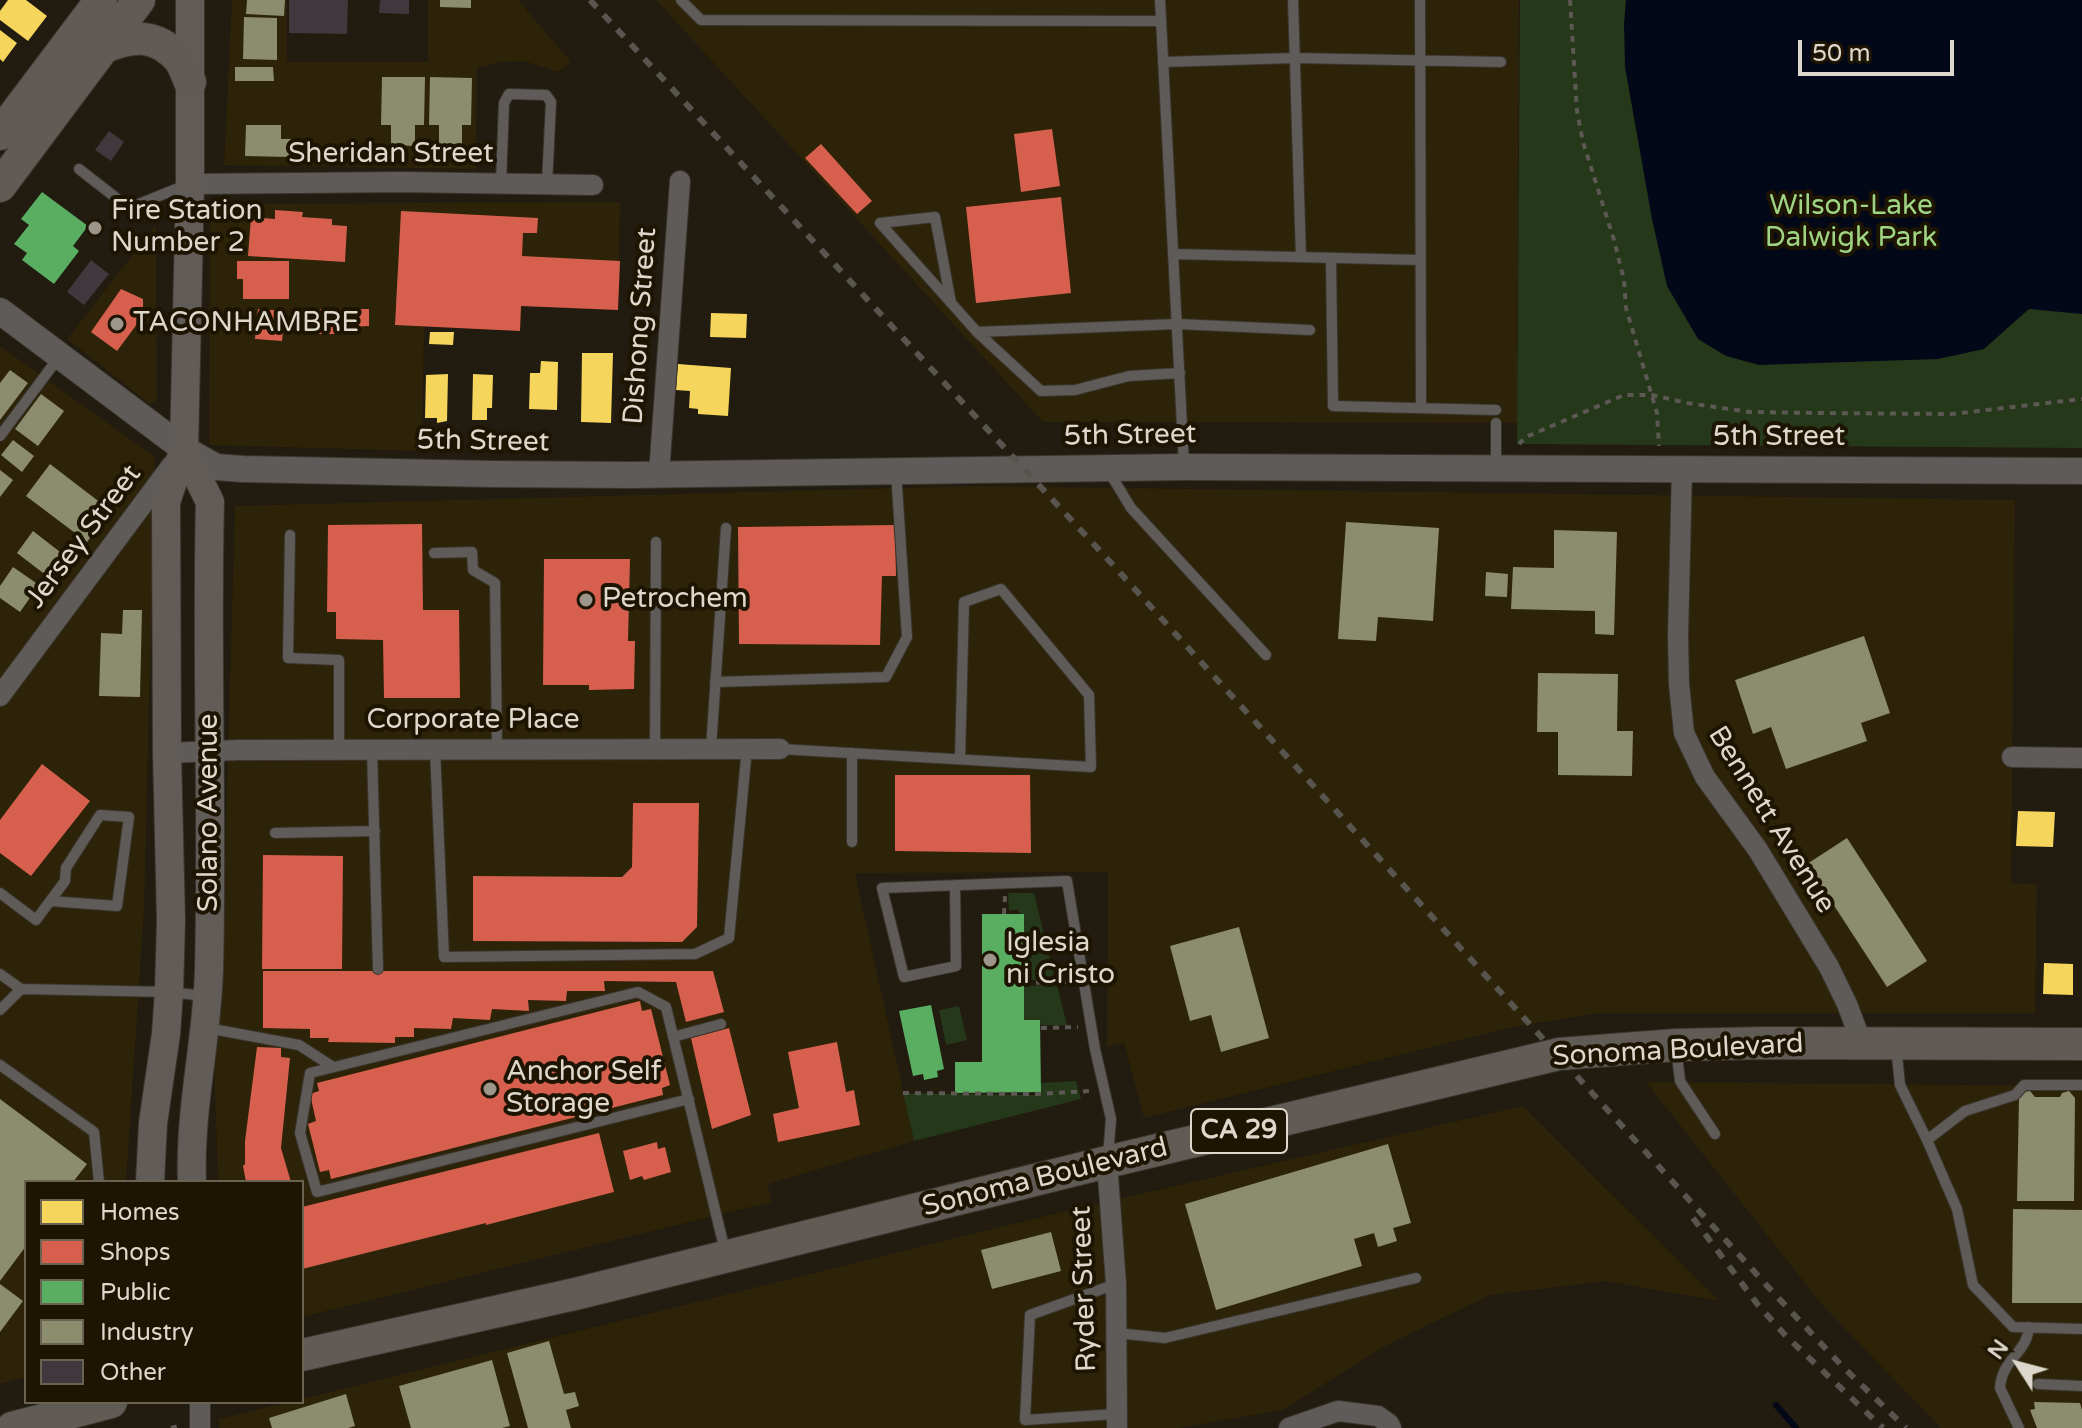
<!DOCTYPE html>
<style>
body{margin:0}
#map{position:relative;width:2082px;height:1428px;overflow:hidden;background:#211b10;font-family:"Varela Round",sans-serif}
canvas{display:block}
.legend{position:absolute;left:24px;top:1180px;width:280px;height:224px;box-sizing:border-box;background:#1d1502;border:2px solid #6a6353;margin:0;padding:10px 14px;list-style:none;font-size:24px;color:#ded8cc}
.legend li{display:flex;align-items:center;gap:16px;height:40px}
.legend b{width:40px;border:2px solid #6a6353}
.north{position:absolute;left:1978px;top:1324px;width:80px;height:80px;-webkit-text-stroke:6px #1d1502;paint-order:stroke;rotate:306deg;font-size:22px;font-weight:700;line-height:32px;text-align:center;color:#ded8cc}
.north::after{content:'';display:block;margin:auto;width:28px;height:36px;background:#ded8cc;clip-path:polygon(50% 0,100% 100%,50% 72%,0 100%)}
.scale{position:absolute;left:1798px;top:40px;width:156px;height:36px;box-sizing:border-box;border:4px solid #ded8cc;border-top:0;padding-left:10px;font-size:24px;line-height:28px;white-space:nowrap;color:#ded8cc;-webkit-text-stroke:6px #1d1502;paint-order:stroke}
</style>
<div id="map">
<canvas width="2082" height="1428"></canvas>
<ul class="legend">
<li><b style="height:22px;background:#f6d55c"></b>Homes</li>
<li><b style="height:22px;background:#d6604d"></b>Shops</li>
<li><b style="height:22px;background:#5aae61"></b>Public</li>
<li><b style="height:22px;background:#8c8c6e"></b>Industry</li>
<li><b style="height:22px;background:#3f383d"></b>Other</li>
</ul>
<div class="north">N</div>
<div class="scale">50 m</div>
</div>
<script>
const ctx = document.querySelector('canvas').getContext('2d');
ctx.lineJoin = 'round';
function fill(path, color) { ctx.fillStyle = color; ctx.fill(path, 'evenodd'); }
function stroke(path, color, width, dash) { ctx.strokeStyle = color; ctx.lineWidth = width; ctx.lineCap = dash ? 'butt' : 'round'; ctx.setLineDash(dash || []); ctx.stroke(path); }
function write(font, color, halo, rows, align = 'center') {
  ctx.font = font + ' "Varela Round",sans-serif'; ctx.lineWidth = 8; ctx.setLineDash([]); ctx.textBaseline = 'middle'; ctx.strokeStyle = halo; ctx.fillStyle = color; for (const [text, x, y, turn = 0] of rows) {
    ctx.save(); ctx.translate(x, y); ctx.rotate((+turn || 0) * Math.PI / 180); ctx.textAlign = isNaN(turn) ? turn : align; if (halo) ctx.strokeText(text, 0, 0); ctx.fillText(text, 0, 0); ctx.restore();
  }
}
const built = new Path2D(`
 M232,0H287V62H428V0H518L571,62L558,72L524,61L499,62L477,68L476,169L224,165Z
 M656,0H1519L1517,423L1043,422Z
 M620,202L618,310L522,306L520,331L424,326L422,451L209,445L210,204Z
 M156,225L157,400L150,404L67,339Z
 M0,346L155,457L144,911L126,1182H26V1377L0,1384Z
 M973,486L2015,500L2011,883L2037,884L2035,1013H1599L1512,1027L1144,1118L1124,1043L1107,1047L1108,872L855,873L914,1141L768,1184L771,1202L302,1317V1182H218L214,1057L221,998L235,506Z
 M1646,1082L2082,1086V1428H1941L1824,1307Z
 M1523,1106L1719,1301L1606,1281L1490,1295L1385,1346L1283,1410L1178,1428H219V1419L288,1402H302V1399L1062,1212Z`);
const green = new Path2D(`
 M1520,0H2082V448L1517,444Z
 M1008,893H1034L1055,980H1024V914L1019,913L1018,910H1009Z
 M1057,985L1067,1025H1041L1040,1020H1024V986Z
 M959,1006L967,1040L946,1045L939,1010Z
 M1076,1081L1081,1099L914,1141L903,1093L1040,1095L1041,1083Z`);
const water = new Path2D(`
 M1626,0H2082V314L2029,309L1984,349L1938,359L1759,365L1726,356L1698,339L1667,286L1652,219L1625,67L1624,24Z`);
const homes = new Path2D(`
 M8,0H26L47,16L28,41L0,20V11Z
 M0,30L17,43L3,62L0,59Z
 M711,313L747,314L746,338L710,337Z
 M430,332H454L453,345L429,344Z
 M582,353H613L611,423L581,422Z
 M541,361L558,362L557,410L529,409L530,373H540Z
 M678,364L731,368L728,416L698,414V409L689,408L690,391L676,390Z
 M448,374L447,421L437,423V418H425L426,375Z
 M473,374L493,375L492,408H487V420H472Z
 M2018,811L2055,812L2053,847L2016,846Z
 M2044,963L2073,964V995L2043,994Z`);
const shops = new Path2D(`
 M1052,129L1060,186L1021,192L1014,134Z
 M821,144L872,201L857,214L805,158Z
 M1061,197L1071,293L976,303L966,207Z
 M275,210L303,212L302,217L332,219V225L347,226L345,262L248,256L251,217L275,219Z
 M401,211L538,218L537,233H523L522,256L620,261L618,310L521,306L520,331L395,325Z
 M237,261H289V299H243V279H237Z
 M121,289L143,299V316L117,351L91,332Z
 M258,309L285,311L282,341L255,339Z
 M317,309H369V326L351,327V334H317Z
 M422,524L423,610H459L460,698H384L383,640L336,639V612H327L328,525Z
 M895,525L896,576H882L880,645L739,644L738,527Z
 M544,559H630L628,641H635L634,689L589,690V685H543Z
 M42,764L90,801L31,876L0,853V820Z
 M895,775H1030L1031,853L895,851Z
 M633,803H699L697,927L682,942L473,941V876L622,877L632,867Z
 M263,855L343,856L342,969H262Z
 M263,971H713L724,1012L686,1022L676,982L604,981L605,991H567L566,1001L528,1000L529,1011L492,1009L490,1020L453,1018L451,1029L414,1028V1037H395V1043L328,1042L329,1038H310V1029L263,1028Z
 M640,1001L642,1011L651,1009L670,1085L662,1088L663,1095L331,1179L329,1170L320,1172L308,1124L316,1121L310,1094L319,1091L317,1083Z
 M729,1028L751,1115L712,1129L691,1038Z
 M837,1042L846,1092L854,1090L860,1125L778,1142L773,1114L799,1108L788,1052Z
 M257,1047L281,1048V1057L290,1058L281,1148L291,1182H246L243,1166L245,1164V1141Z
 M599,1133L614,1192L486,1225V1223L302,1269V1207Z
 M657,1142L658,1149L665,1147L671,1172L644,1180L642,1176L630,1180L623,1151Z`);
const public = new Path2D(`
 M42,192L88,226L73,246L79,251L54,284L22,260L27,253L14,244L29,225L21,219Z
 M982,914H1024V1020H1040L1041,1092L955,1093V1062H982Z
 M931,1005L944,1069L937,1071L938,1077L924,1080L923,1074L913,1076L899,1011Z`);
const industry = new Path2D(`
 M247,0H285L284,16L246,14Z
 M440,0H471V8L440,7Z
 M244,17L277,18V60L243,59Z
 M235,67H273L274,81H235Z
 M382,77H425L424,125H415V146L391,145V125H381Z
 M430,77L472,78L471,125H462V146L439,145V125H429Z
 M246,125H281V139H291L290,157L245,156Z
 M10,370L28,383L0,420V383Z
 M41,394L64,411L38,446L15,429Z
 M13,440L34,456L22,472L1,455Z
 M50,464L110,510L87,542L26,496Z
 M0,470L13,480L0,497Z
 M1346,522L1439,528L1433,621L1378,617L1376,641L1338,639Z
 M1554,530L1617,532L1614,635L1595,634V611L1511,609L1513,567L1554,568Z
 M33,531L64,555L47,576L17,553Z
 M13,567L39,585L20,612L0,598V586Z
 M1486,572L1508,574L1507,597L1485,596Z
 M123,610H142L140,697L99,696L101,633L122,634Z
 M1864,636L1890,713L1861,723L1867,741L1786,769L1771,727L1753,734L1735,680Z
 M1538,673L1618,674L1617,731H1633L1632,776L1558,775V732H1537Z
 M1847,838L1927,961L1887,987L1807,864Z
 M1239,927L1269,1038L1221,1052L1211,1015L1190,1021L1170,946Z
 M2030,1091L2035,1097H2060L2062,1093L2069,1091L2075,1098L2074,1201H2017L2019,1098L2023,1092Z
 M0,1099L87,1164L73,1182H26V1246L0,1281Z
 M1388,1144L1411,1223L1393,1228L1397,1241L1378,1247L1374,1233L1354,1239L1362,1266L1216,1310L1185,1204Z
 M2013,1209L2082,1210V1303H2012Z
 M1051,1232L1061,1271L992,1289L981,1250Z
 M0,1284L23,1301L0,1332Z
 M549,1341L564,1394L575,1392L579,1406L566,1410L571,1428H528L507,1353Z
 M492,1360L510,1426L502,1428H411L399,1386Z
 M346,1394L355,1426L348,1428H272L269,1418Z
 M2034,1402L2080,1403L2082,1410V1428H2037L2030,1410L2035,1409Z`);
const stream = new Path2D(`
 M1776,1405L1796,1428`);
const building = new Path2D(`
 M289,0H348L347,34L289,33Z
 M380,0H409V14L379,13Z
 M109,131L124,142L111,161L95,150Z
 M91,260L109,274L84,305L67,292Z`);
const path = new Path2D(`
 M1570,0L1577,111L1583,142L1614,240L1624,280L1626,308L1657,413L1659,446
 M1519,444L1526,437L1624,395H1652L1687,403L1750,412L1817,413L1952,414L2082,399
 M1004,914L1005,896
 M1024,983L1070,982
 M1041,1028L1078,1027
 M903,1093L1037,1094L1090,1091
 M171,1428L182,1425`);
const service = new Path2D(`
 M681,0L701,20L1161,21
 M1160,0L1184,465
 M1293,0L1301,257
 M1420,0L1421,408
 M1163,62L1295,58L1501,62
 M79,169L129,208L186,185
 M501,183L504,103L509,94L546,95L551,102L547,184
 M1173,254L1420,260
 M1331,258L1333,406L1496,410
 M951,303L935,217L880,223L977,332L1041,391L1075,390L1129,376L1180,373
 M977,332L1177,324L1310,330
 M0,436L59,357
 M1496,466V423
 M1108,470L1131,508L1266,655
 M290,535L288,658L339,660V750
 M434,553L472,552L473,570L495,583L497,749
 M715,682L886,677L907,637L896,472
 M711,748L726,528
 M435,749L444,957L695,954L729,938L747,748
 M655,749L656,542
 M780,749L1091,767L1089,695L1001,589L964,602L960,759
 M372,750L378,969
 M275,833L375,831
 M852,842V753
 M955,885L956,966L904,977L882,888L1067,881L1095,1049L1111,1119L1108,1156
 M0,893L36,920L65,881L66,868L100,815L129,817L117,906L50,901
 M0,974L21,989L169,992L205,996
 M0,1010L21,989
 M207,1028L299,1045L333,1067
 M673,1037L721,1024
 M1896,1046L1900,1085L1927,1140L1957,1209L1973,1285L2013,1327L2082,1329
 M1676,1047L1680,1081L1715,1134
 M0,1065L94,1132L99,1182
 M689,1099L317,1192L300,1133L310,1073L638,992L666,1007L725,1251
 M1927,1140L1965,1111L2015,1095L2024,1085H2082
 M1116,1284L1030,1315L1025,1420L1116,1414
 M1116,1333L1165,1338L1416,1278
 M2038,1384L2082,1386
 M2019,1428L2000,1388C2002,1358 2027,1354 2029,1327`);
const minor = new Path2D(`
 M190,184L402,182L593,185
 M1682,469L1678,636L1679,684L1684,733L1705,777L1758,850L1829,967L1847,1004L1862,1044
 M659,474L680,181
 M0,696L172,465
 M167,753L239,750L780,749
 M2012,757L2082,758
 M1107,1162L1116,1284L1117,1428
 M200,1402V1428
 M1289,1428L1338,1411L1378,1416L1389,1424L1391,1428`);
const tertiary = new Path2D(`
 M0,311L184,449L216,467L243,469L491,474L631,475L1184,467L2082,471`);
const secondary = new Path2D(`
 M184,449L210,502C206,658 213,814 209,970C207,1041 189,1111 192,1182
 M150,1182L153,1123L166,1034L169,992L171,920L167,753L166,502L184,449L190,184V0`);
const primary = new Path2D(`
 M105,47C134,35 157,34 179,59C184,65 187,75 190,82
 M0,134L101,0
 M0,186L139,0
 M302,1355L575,1294L1107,1162L1559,1054L1676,1045L1763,1043L2082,1044
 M12,1428L111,1402`);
const rail = new Path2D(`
 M590,0L1113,565L1770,1289L1842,1366L1906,1428
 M1693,1218L1758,1305L1786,1336L1883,1428`);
const markers = [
 [95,228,8,"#9c968a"],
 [117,324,8,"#9c968a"],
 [586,600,8,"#9c968a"],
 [990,960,8,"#9c968a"],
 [490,1089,8,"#9c968a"]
];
const shields = [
 [1239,1131,96]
];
const shieldNames = [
 ["CA 29",1239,1131]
];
const streetNames = [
 ["Sheridan Street",391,155],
 ["Dishong Street",641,326,-86],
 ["5th Street",1130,436,-1],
 ["5th Street",1779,438],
 ["5th Street",483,442,1],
 ["Jersey Street",84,537,-53],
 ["Corporate Place",473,721],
 ["Solano Avenue",210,813,-90],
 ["Bennett Avenue",1771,820,58],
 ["Sonoma Boulevard",1678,1051,-3],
 ["Sonoma Boulevard",1045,1178,-14],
 ["Ryder Street",1085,1289,-92]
];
const parkNames = [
 ["Wilson-Lake",1851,207],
 ["Dalwigk Park",1851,239]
];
const poiNames = [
 ["Fire Station",111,212],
 ["Number 2",111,244],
 ["TACONHAMBRE",133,324],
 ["Petrochem",602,600],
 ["Iglesia",1006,944],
 ["ni Cristo",1006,976],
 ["Anchor Self",506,1073],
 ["Storage",506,1105]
];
fill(built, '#2d2308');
fill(green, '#26381a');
fill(water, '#030819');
fill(homes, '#f6d55c');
fill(shops, '#d6604d');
fill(public, '#5aae61');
fill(industry, '#8c8c6e');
stroke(stream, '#030819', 6);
fill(building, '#3f383d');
stroke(service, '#3a352c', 12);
stroke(minor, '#3a352c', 22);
stroke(tertiary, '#3a352c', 28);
stroke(secondary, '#3a352c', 30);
stroke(primary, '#3a352c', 34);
stroke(path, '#5c5853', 4, [6, 6]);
stroke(service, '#5f5b58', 10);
stroke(minor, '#5f5b58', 20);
stroke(tertiary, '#5f5b58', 26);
stroke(secondary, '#625c58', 28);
stroke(primary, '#615b56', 32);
stroke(rail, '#58544e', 6, [10, 10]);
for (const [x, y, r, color] of markers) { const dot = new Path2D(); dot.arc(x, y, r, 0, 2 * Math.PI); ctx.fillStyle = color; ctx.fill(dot); stroke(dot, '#1d1502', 3); }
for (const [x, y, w] of shields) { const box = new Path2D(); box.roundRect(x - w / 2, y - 22, w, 44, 6); ctx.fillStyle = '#1d1502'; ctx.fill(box); stroke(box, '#ded8cc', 2); }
write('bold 26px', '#ded8cc', null, shieldNames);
write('28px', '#ded8cc', '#1d1502', streetNames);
write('28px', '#9ed483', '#1d1502', parkNames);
write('28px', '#ded8cc', '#1d1502', poiNames, 'left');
</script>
